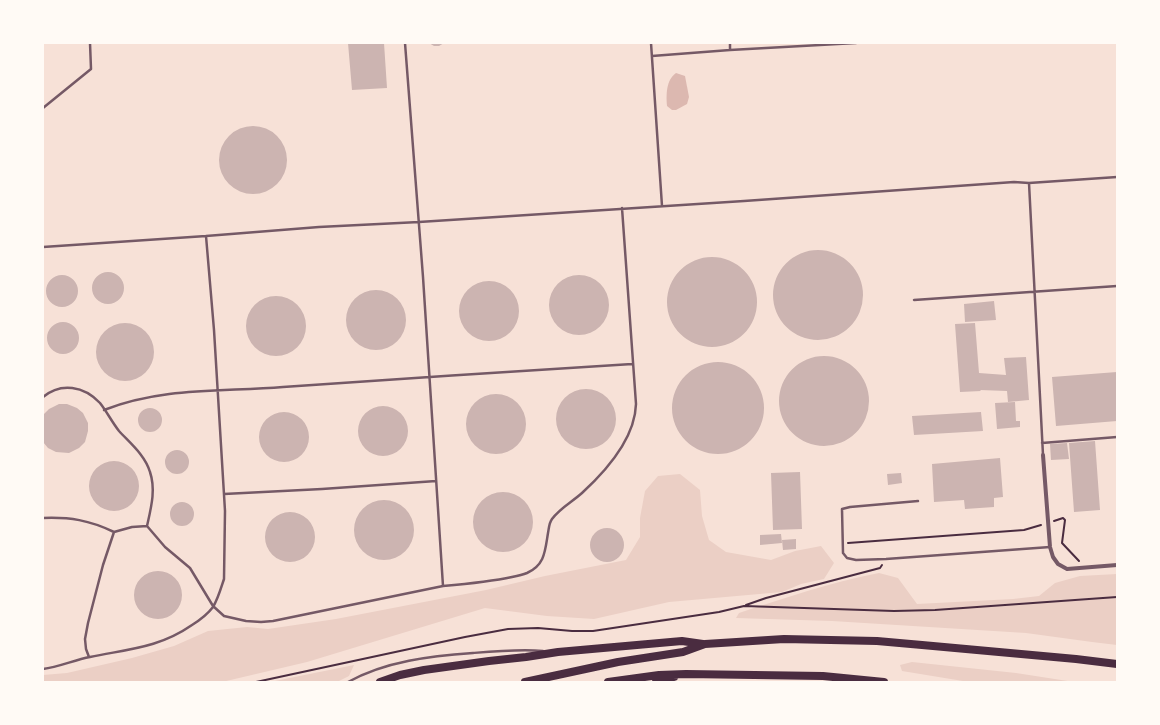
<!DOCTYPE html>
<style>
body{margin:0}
#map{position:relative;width:1160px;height:725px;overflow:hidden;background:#f7e1d7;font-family:Manrope,sans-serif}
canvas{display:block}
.frame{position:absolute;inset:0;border:44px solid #fffaf5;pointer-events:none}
</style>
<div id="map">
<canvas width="1160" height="725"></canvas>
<div class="frame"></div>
</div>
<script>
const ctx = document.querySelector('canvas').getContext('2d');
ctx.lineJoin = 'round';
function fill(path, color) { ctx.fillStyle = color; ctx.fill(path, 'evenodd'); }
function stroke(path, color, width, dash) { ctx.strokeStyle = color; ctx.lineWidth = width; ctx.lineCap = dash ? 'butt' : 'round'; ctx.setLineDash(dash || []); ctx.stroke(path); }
const green = new Path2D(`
 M680,474L700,490L702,516L709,540L726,552L771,560L795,551L821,546L834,563L824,579L801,584L782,592L669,602L594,619L547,616L485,608L307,662L222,682H43V675L67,673L132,658L174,646L208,631L247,627L268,629L336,619L486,590L545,576L626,560L640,537V518L645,491L658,476Z
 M879,573L898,578L917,604L1013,599L1039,596L1055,583L1080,576L1117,574V645L1092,642L1026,633L832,621L736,618L739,613C785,598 831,582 879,573Z
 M912,662L1016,673L1074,682H969L902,671L900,665Z
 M354,665L349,676L337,682H270Z`);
const water = new Path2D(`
 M676,73L685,76L689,97L687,104L676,110H672L667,106C666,95 666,80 676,73Z`);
const building = new Path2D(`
 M348,43H384L387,88L352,90Z
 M429,43H444L439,46H434Z
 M219 160a34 34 0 1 1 68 0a34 34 0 1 1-68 0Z
 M773 295a45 45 0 1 1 90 0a45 45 0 1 1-90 0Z
 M667 302a45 45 0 1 1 90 0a45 45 0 1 1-90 0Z
 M92 288a16 16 0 1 1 32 0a16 16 0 1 1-32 0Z
 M46 291a16 16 0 1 1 32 0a16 16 0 1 1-32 0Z
 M549 305a30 30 0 1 1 60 0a30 30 0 1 1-60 0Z
 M459 311a30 30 0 1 1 60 0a30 30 0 1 1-60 0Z
 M346 320a30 30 0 1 1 60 0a30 30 0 1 1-60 0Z
 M246 326a30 30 0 1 1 60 0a30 30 0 1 1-60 0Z
 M994,301L996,320L965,322L964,304Z
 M47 338a16 16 0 1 1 32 0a16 16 0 1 1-32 0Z
 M96 352a29 29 0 1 1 58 0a29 29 0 1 1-58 0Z
 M975,323L979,373L1006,375L1004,358L1026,357L1029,400L1008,402L1007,391L980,390L981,391L960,392L955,324Z
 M779 401a45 45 0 1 1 90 0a45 45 0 1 1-90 0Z
 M672 408a46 46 0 1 1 92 0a46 46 0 1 1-92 0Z
 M1117,372V421L1056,426L1052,377Z
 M556 419a30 30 0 1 1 60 0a30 30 0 1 1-60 0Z
 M466 424a30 30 0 1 1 60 0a30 30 0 1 1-60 0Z
 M1015,402L1016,421H1020V427L997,429L995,403Z
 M59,404H67L77,408L83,413L88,423V431L85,442L79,448L69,453L56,452L48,448L43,442V415L49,409Z
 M358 431a25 25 0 1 1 50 0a25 25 0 1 1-50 0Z
 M138 420a12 12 0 1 1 24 0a12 12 0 1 1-24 0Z
 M981,412L983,431L914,435L912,416Z
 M259 437a25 25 0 1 1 50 0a25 25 0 1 1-50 0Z
 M1095,441L1100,510L1074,512L1069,443Z
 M1067,443L1069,459L1051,460L1050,444Z
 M165 462a12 12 0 1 1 24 0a12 12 0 1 1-24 0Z
 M1000,458L1003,497L994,498V507L965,509L964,500L934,502L932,464Z
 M89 486a25 25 0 1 1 50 0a25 25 0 1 1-50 0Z
 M800,472L802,529L773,530L771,473Z
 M901,473L902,483L888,485L887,474Z
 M473 522a30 30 0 1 1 60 0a30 30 0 1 1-60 0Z
 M354 530a30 30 0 1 1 60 0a30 30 0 1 1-60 0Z
 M170 514a12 12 0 1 1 24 0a12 12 0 1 1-24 0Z
 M265 537a25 25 0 1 1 50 0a25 25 0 1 1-50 0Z
 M590 545a17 17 0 1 1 34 0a17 17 0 1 1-34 0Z
 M781,534L782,543L760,545V535Z
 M796,539V549L783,550L782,540Z
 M134 595a24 24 0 1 1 48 0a24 24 0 1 1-48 0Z`);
const path = new Path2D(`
 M1054,521L1063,518L1065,520L1062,543L1079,561
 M848,543L1024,530L1041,525
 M746,605L766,598L880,568L882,565
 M256,682L465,637L508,629L538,628L572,631H593L719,612L744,606L894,611L935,610L1117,597`);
const service = new Path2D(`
 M651,43L662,206
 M730,43V50
 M652,56L730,50L856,43
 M43,108L91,69L90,43
 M1029,183L1043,455
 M43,247L206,236L319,227L419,222L744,201L1014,182L1029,183L1117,177
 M914,300L1117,286
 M43,397C61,382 84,386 100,403C107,412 112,422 119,431C130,443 145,455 150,472C156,490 151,508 147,526
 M104,410C163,387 221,392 283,387C399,379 516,371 632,364
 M1042,443L1117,437
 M224,494L322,489L436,481
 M918,501L850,507L842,509L843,553L847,558L856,560L886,559L1050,547
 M43,518C70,517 89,520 114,532L132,527L147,526L165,547L190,568L213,606L224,616L246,621L261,622L273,621L443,586L423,277L405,43
 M443,586C466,584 489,582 512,577C517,576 522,575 527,573C545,565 545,551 548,533C549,528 549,523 552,519C560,508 572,502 582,493C606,471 635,439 636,404L622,208
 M89,657L86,649L85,639L88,623L103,565L114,532
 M43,669C59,667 74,660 90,657C128,649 159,648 192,625C200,620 207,615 213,607C218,599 221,588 224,579L225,511L214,330L206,236
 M348,682C386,661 431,656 473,653C497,651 520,649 543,651`);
const minor = new Path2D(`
 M1043,455L1050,547L1053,557L1058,564L1067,569L1117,565`);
const trunk = new Path2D(`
 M380,682L400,675L424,670L489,661L526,657L558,652L682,641L703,644
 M525,682L618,662L683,652L705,644L784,639L877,641L922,645L1076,659L1117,664
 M608,682L659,675L686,674L823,676L884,682
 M656,682L674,677`);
fill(green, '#ebcfc5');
fill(water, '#dcb8b0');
fill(building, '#ccb4b1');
stroke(path, '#4a2c40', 2);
stroke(service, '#755966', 2.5);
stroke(minor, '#755966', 4);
stroke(trunk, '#4a2c40', 8);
</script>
